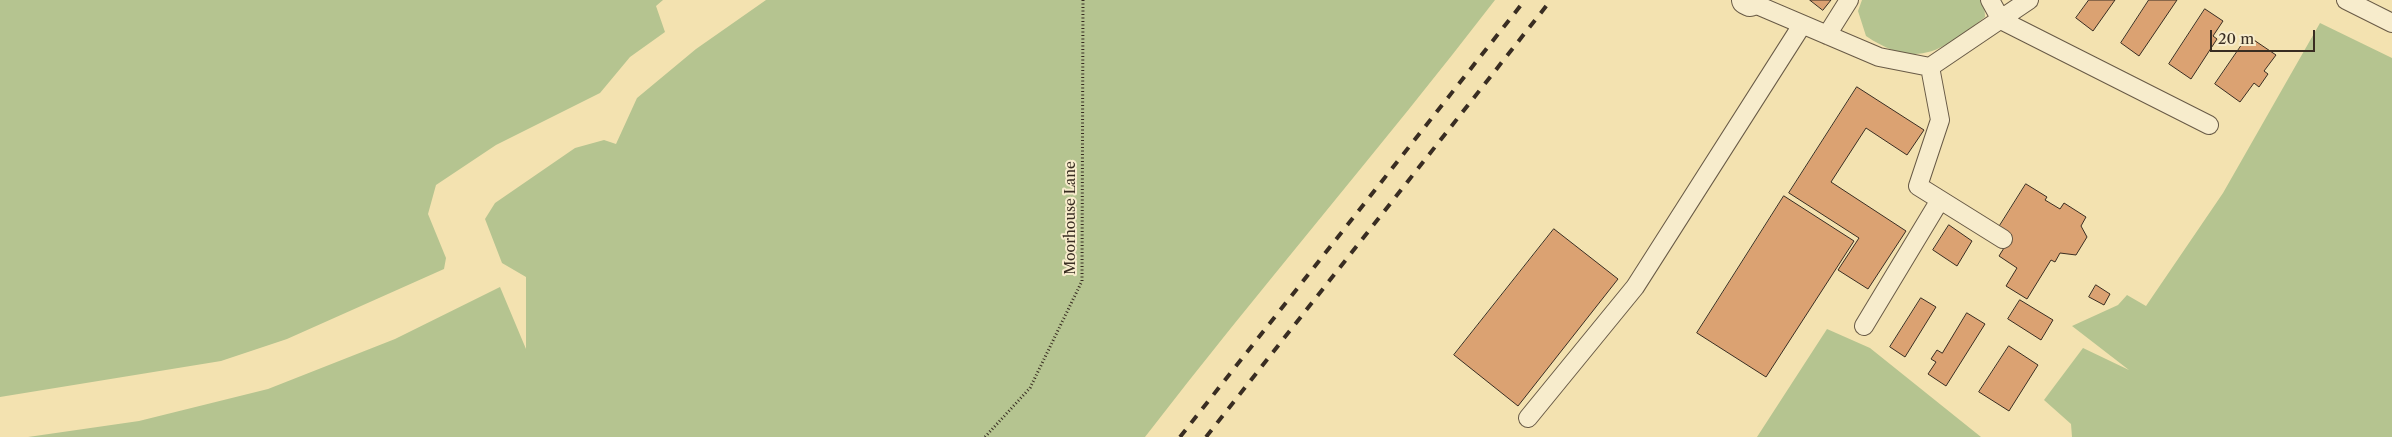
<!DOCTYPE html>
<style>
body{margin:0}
#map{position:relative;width:2392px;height:437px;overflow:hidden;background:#f3e2b0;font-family:"Libre Caslon Text",serif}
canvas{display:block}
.scale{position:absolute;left:2210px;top:30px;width:105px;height:22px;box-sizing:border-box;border:2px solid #392d22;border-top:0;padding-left:6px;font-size:15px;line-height:18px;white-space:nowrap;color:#392d22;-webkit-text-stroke:4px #f7eccc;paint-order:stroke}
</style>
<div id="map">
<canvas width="2392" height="437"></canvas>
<div class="scale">20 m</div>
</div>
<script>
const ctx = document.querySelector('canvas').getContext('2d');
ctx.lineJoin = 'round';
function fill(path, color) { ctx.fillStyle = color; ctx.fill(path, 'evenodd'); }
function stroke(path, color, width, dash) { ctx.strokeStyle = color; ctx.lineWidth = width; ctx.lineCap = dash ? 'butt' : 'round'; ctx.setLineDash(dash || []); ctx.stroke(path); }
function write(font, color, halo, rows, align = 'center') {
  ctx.font = font + ' "Libre Caslon Text",serif'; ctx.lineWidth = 4; ctx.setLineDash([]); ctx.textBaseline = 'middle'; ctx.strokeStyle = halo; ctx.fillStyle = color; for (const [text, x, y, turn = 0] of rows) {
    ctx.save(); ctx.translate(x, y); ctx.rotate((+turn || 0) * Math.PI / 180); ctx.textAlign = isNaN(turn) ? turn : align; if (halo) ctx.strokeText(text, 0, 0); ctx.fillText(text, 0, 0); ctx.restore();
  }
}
const green = new Path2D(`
 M0,0H663L656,6L665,32L630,57L600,93L496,145L436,185L428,214L446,258L444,269L287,339L221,361L0,397Z
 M766,0H1495C1381,148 1259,289 1145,437H28L139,421L268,389L395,339L500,287L526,349V277L502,263L485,219L495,203L575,148L604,140L616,144L637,98L696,49Z
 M1862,0H1984L1985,17C1942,51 1917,70 1866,36L1858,11Z
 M2320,23L2392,58V437H2072L2071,424L2044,400L2083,348L2129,370L2072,326L2118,305L2127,295L2146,306L2223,193Z
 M1827,329L1870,348L1981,437H1757Z`);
const building = new Path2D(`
 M1810,0H1831L1823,10Z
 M2089,0H2115L2093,31L2076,18Z
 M2149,0H2177L2139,56L2121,43Z
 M2205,9L2223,21L2213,36L2217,39L2191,79L2169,64Z
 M2248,36L2276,55L2264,71L2268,74L2259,87L2254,83L2240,102L2215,84Z
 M1857,87L1924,130L1907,155L1866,128L1831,182L1906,231L1868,289L1838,270L1859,238L1789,193Z
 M2026,184L2047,197L2045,200L2060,209L2064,203L2086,217L2081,226L2087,237L2076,255L2060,253L2055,262L2051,260L2027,299L2006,286L2017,268L1999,256L2012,235L1999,227Z
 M1784,196L1854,241L1766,377L1697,333Z
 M1949,225L1972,241L1957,266L1933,250Z
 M1554,229L1618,279L1518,406L1454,355Z
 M2096,285L2110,294L2104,305L2089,297Z
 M1921,298L1936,307L1905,357L1890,347Z
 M2020,300L2053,320L2041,340L2008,319Z
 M1967,313L1985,324L1946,386L1928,374L1936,362L1931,359L1937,350L1942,353Z
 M2009,346L2038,365L2009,411L1979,392Z`);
const path = new Path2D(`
 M985,437L1030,388L1082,281L1083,0`);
const service = new Path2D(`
 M1990,0L2001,20L2209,125
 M2346,0L2392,23
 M1750,2L1879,57L1930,67L2029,0
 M1827,35L1849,0
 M1930,67L1940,120L1918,186L2003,239
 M1864,326L1940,200
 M1528,418L1635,287L1802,25`);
const minor = new Path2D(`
 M1746,0L1750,2`);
const rail = new Path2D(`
 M1180,437L1525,0
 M1206,437L1551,0`);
const streetNames = [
 ["Moorhouse Lane",1071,218,-90]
];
fill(green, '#b5c490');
fill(building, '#dba272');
stroke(building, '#392d22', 1);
stroke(service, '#685a46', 20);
stroke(minor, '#685a46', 30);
stroke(path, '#392d22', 3, [1, 2.5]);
stroke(service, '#f7eccc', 18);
stroke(minor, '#f7eccc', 28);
stroke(rail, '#392d22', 4, [9, 9]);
write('14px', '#392d22', '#f7eccc', streetNames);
</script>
